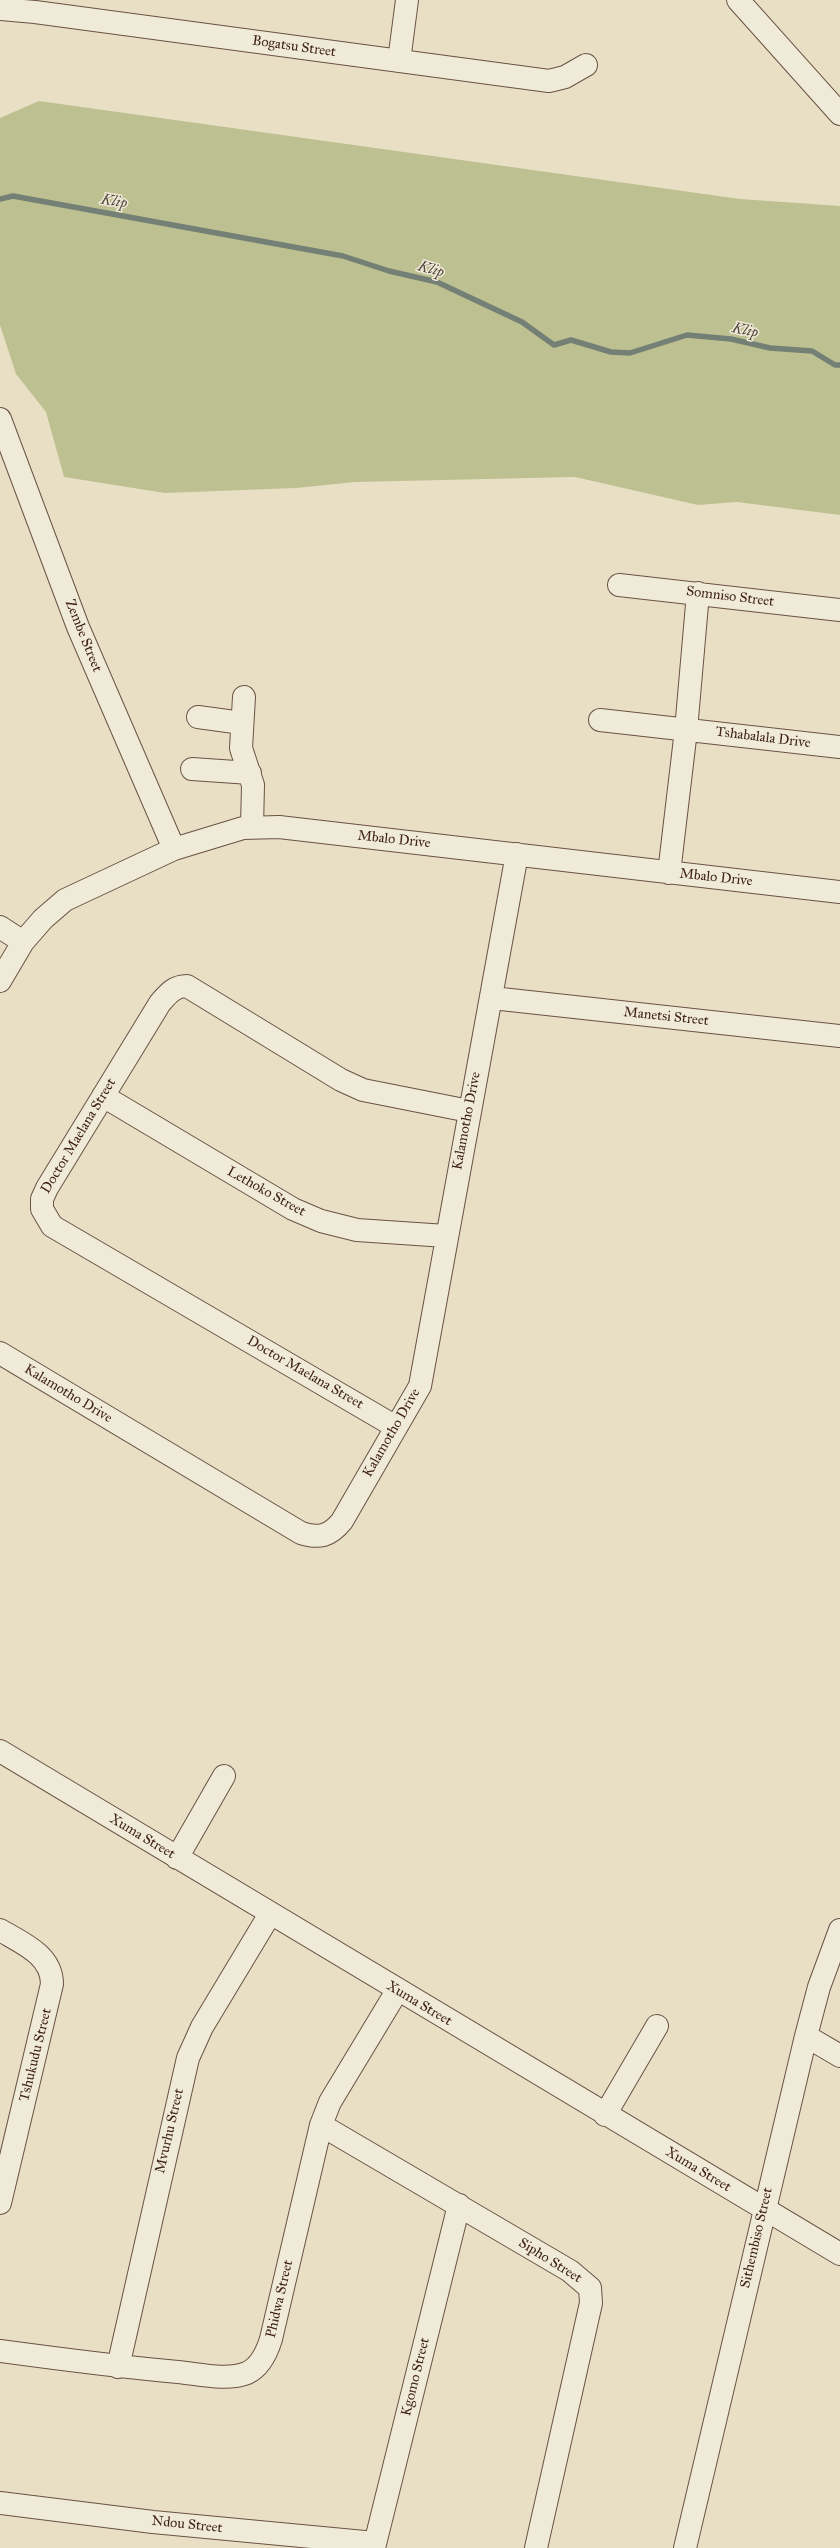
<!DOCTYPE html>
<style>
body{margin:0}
canvas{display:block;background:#e8dfc5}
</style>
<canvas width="840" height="2548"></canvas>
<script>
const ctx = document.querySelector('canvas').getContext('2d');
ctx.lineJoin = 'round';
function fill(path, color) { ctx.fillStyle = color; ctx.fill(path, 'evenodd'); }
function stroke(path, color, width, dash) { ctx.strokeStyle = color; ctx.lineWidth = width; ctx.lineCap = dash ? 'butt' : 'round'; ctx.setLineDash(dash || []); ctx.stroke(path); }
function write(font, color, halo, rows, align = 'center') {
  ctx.font = font + ' "IM FELL Great Primer",serif'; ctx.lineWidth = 3; ctx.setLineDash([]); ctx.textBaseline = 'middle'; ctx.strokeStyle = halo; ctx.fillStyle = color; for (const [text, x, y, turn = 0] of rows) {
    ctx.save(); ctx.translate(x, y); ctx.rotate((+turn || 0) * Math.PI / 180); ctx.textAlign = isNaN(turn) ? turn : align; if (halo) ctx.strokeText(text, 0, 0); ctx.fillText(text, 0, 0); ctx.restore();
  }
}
const green = new Path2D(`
 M39,101L740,199L840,206V515L737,502L698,505L575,477L355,482L296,488L165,493L64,477L46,412L16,374L0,325V118Z`);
const stream = new Path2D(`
 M0,199L13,196L343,256L389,271L437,282L522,322L554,345L571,340L611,352L630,353L687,335L731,339L770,348L812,351L835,365H840`);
const minor = new Path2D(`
 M738,0L840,114
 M0,9L35,12L549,81L565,77L586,65
 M399,61L407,0
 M0,419L78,627L174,849
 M619,585L840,610
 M244,697L241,748L253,785L252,827
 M198,717L242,723
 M600,720L840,747
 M192,769L250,773
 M669,873L686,730L698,593
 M0,927L23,942
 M0,981L23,942L43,919L65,900L174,849L243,828L279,827L840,892
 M492,998L840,1036
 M103,1096L293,1209L321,1221L357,1230L446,1236
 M0,1353L301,1533C319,1539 330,1536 342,1521L420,1386L517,854
 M396,1427L52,1226L42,1209V1199L47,1188L160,1003C168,994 174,986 187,986L341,1080L363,1090L469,1111
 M0,1751L840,2254
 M177,1858L224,1776
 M0,1930C22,1943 52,1955 52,1984L0,2203
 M806,2036L840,2056
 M605,2115L657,2026
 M321,2125L570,2271L590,2288L591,2303L536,2548
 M0,2351C59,2359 118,2367 178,2372C199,2374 227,2381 247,2373C260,2367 267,2352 271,2339L321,2125L330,2102L397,1991
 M118,2367L188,2058L202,2027L270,1914
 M0,2503L153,2522L375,2543
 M374,2548L459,2205
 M685,2548L806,2036L819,1987L840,1930`);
const streetNames = [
 ["Bogatsu Street",294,47,8],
 ["Somniso Street",730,597,7],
 ["Zembe Street",83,636,68],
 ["Tshabalala Drive",763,738,7],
 ["Mbalo Drive",394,840,6],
 ["Mbalo Drive",716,878,6],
 ["Manetsi Street",666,1017,6],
 ["Kalamotho Drive",467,1121,-79],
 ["Doctor Maelana Street",79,1136,-59],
 ["Lethoko Street",266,1192,29],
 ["Doctor Maelana Street",305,1373,30],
 ["Kalamotho Drive",68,1394,31],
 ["Kalamotho Drive",392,1433,-60],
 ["Xuma Street",142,1837,31],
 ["Xuma Street",419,2004,31],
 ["Tshukudu Street",36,2055,-76],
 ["Mvurhu Street",170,2131,-77],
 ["Xuma Street",698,2170,31],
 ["Sithembiso Street",757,2238,-77],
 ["Sipho Street",550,2261,32],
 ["Phidwa Street",280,2299,-77],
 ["Kgomo Street",416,2377,-76],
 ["Ndou Street",187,2525,6]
];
const waterNames = [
 ["Klip",114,202,10],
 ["Klip",431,270,16],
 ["Klip",745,331,12]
];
fill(green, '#bdc090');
stroke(stream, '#747f75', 5.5);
stroke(minor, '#6a5244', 24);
stroke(minor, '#f0ead9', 22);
write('14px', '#402319', '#f0ead9', streetNames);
write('italic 15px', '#564a3f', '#f0ead9', waterNames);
</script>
